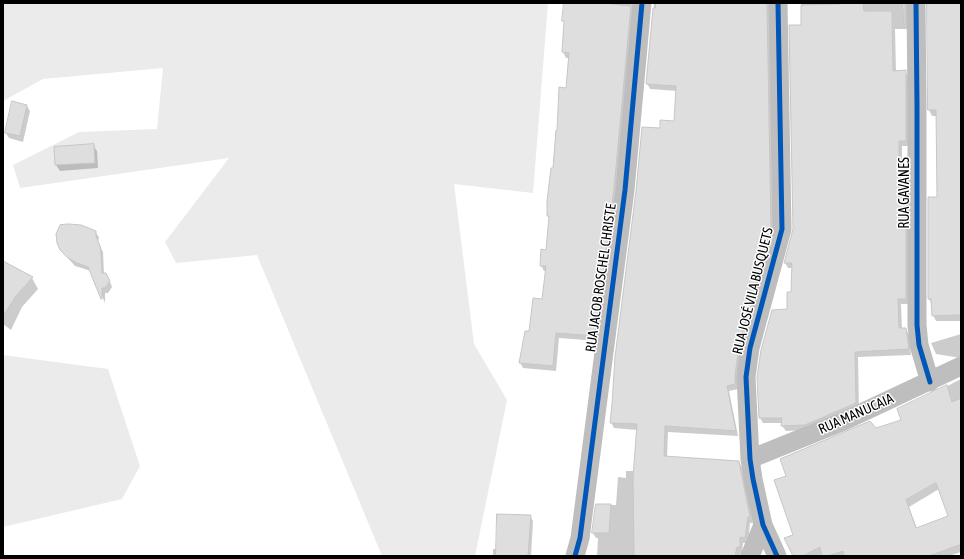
<!DOCTYPE html>
<meta charset="utf-8">
<style>
body{margin:0}
#map{position:relative;width:964px;height:559px;overflow:hidden;background:#fff;font-family:"Asap Condensed",sans-serif}
canvas{display:block}
.frame{position:absolute;inset:0;border:4px solid #000;pointer-events:none}
</style>
<div id="map">
<canvas width="964" height="559"></canvas>
<div class="frame"></div>
</div>
<script>
const ctx = document.querySelector('canvas').getContext('2d');
ctx.lineJoin = 'round';
function fill(path, color) { ctx.fillStyle = color; ctx.fill(path, 'evenodd'); }
function stroke(path, color, width, dash) { ctx.strokeStyle = color; ctx.lineWidth = width; ctx.lineCap = dash ? 'butt' : 'round'; ctx.setLineDash(dash || []); ctx.stroke(path); }
function write(font, color, halo, rows, align = 'center') {
  ctx.font = font + ' "Asap Condensed",sans-serif'; ctx.lineWidth = 3; ctx.setLineDash([]); ctx.textBaseline = 'middle'; ctx.strokeStyle = halo; ctx.fillStyle = color; for (const [text, x, y, turn = 0] of rows) {
    ctx.save(); ctx.translate(x, y); ctx.rotate((+turn || 0) * Math.PI / 180); ctx.textAlign = isNaN(turn) ? turn : align; if (halo) ctx.strokeText(text, 0, 0); ctx.fillText(text, 0, 0); ctx.restore();
  }
}
const green = new Path2D(`
 M3,3H548L533,193L454,184L474,344L507,400L475,556H382L257,255L176,263L165,242L229,158L20,188L13,165L79,132L157,129L163,68L43,79L3,101Z
 M3,355L108,369L140,466L122,499L3,527Z`);
const shadow = new Path2D(`
 M565,3H636L617,195L598,341L559,338L556,371L523,368L520,362L543,300L546,271H544L541,265L547,251L550,219L548,216L554,169L567,89L569,58H566L563,52L565,24L563,21Z
 M654,3H770L774,234L738,389L729,391L738,436L668,432L667,458L739,462L742,468L753,523H750L748,543H743L742,553H741L740,556H597L598,538H596L593,533L596,505H616L618,477L626,478V471H635L637,430L614,428L611,422L661,129L675,122L677,91L650,89L647,83Z
 M801,3H909L908,29H895L896,72L905,71L908,77L909,146H902V198H905L909,204V304H901L902,329H906L909,335L911,355L858,357L859,409L809,430L786,431L782,426L783,423H763L760,418L792,293V268H788L785,263L794,229L803,26Z
 M928,3H961V321H936L933,315L932,304L929,299L938,198L937,116H932L929,110Z
 M27,106L30,111L23,142L9,138L6,133Z
 M93,145L97,151L98,168L60,171L56,165L55,148Z
 M95,232L99,237L98,242L103,252L104,274L109,279L112,287L108,293H105V303L91,271L75,266L65,255L61,249Z
 M3,261L32,278L38,289L22,307L11,330L3,324Z
 M961,334V358L936,354L931,343Z
 M961,379V552L949,556H823L822,554L818,556H794V535L788,476L876,430L902,421L934,393ZM939,489L950,517L917,529L909,507Z
 M530,516L533,521L531,556H493V549H497Z`);
const building = new Path2D(`
 M564,3H603L631,6L614,189L595,336L556,333L553,366L519,363L525,331H529L533,298L542,299L546,266H540L541,249L546,250L549,216H547V201L551,168H553L556,130L557,131L559,87L566,88L569,53L562,52L564,21H562Z
 M656,3H767L771,228L739,345L735,376V384L727,386L736,431L665,426L664,456L739,461L750,517H748L745,538L740,537V547H737L735,556H634L633,477L637,424L610,423L612,404L615,357L636,191L642,127L660,128V120L674,121L676,86L646,84L653,8H655Z
 M840,3H863L864,11H892L893,71L906,70V141H899V197H906V299H898L899,328H906L909,349L855,352L856,403L805,425L781,426L782,418H759L757,377L761,350L772,310L787,309V292H791L792,263H784L793,229L789,25H801V5L840,4Z
 M903,3H905V24H904Z
 M927,3H961V315L932,316L931,299H928V197H937L936,110H928Z
 M12,101L27,105L20,136L5,133Z
 M94,144L95,163L55,165L54,147Z
 M69,224L81,225L96,231V236L100,246L101,253L102,273H106L110,281L105,288H102V299H101L88,267L77,263L68,258L60,250L57,243L56,234L60,225Z
 M3,261L33,277L16,296L3,316Z
 M947,385L952,402L961,398V545H959L929,556H844L843,551L828,556H822L820,547L803,556H793L784,538L793,535L774,480L786,476L780,459L870,421L876,428L901,420L897,409ZM936,483L948,516L916,528L906,500Z
 M596,504H611L609,533H592Z
 M497,514L531,515L528,556H496Z`);
const minor = new Path2D(`
 M916,3L917,106V325L919,345L930,382
 M750,459L844,421L961,366
 M575,556L580,538L625,190L642,3
 M750,556L763,525
 M777,556L763,525L753,479L750,459L746,377L750,348L782,229L778,3`);
const cycleway = new Path2D(`
 M916,3L917,106V325L919,345L930,382
 M575,556L580,538L625,190L642,3
 M777,556L763,525L753,479L750,459L746,377L750,348L782,229L778,3`);
const streetNames = [
 ["RUA GAVANES",905,193,-90],
 ["RUA JACOB ROSCHEL CHRISTE",601,278,-82],
 ["RUA JOSÉ VILA BUSQUETS",753,291,-76],
 ["RUA MANUCAIA",856,414,-24]
];
fill(green, '#ebebeb');
fill(shadow, '#0003');
fill(building, '#dedede');
stroke(building, '#c6c6c6', 1);
stroke(minor, '#bebebe', 19);
stroke(cycleway, '#0057b8', 5);
write('14px', '#000', '#fff', streetNames);
</script>
